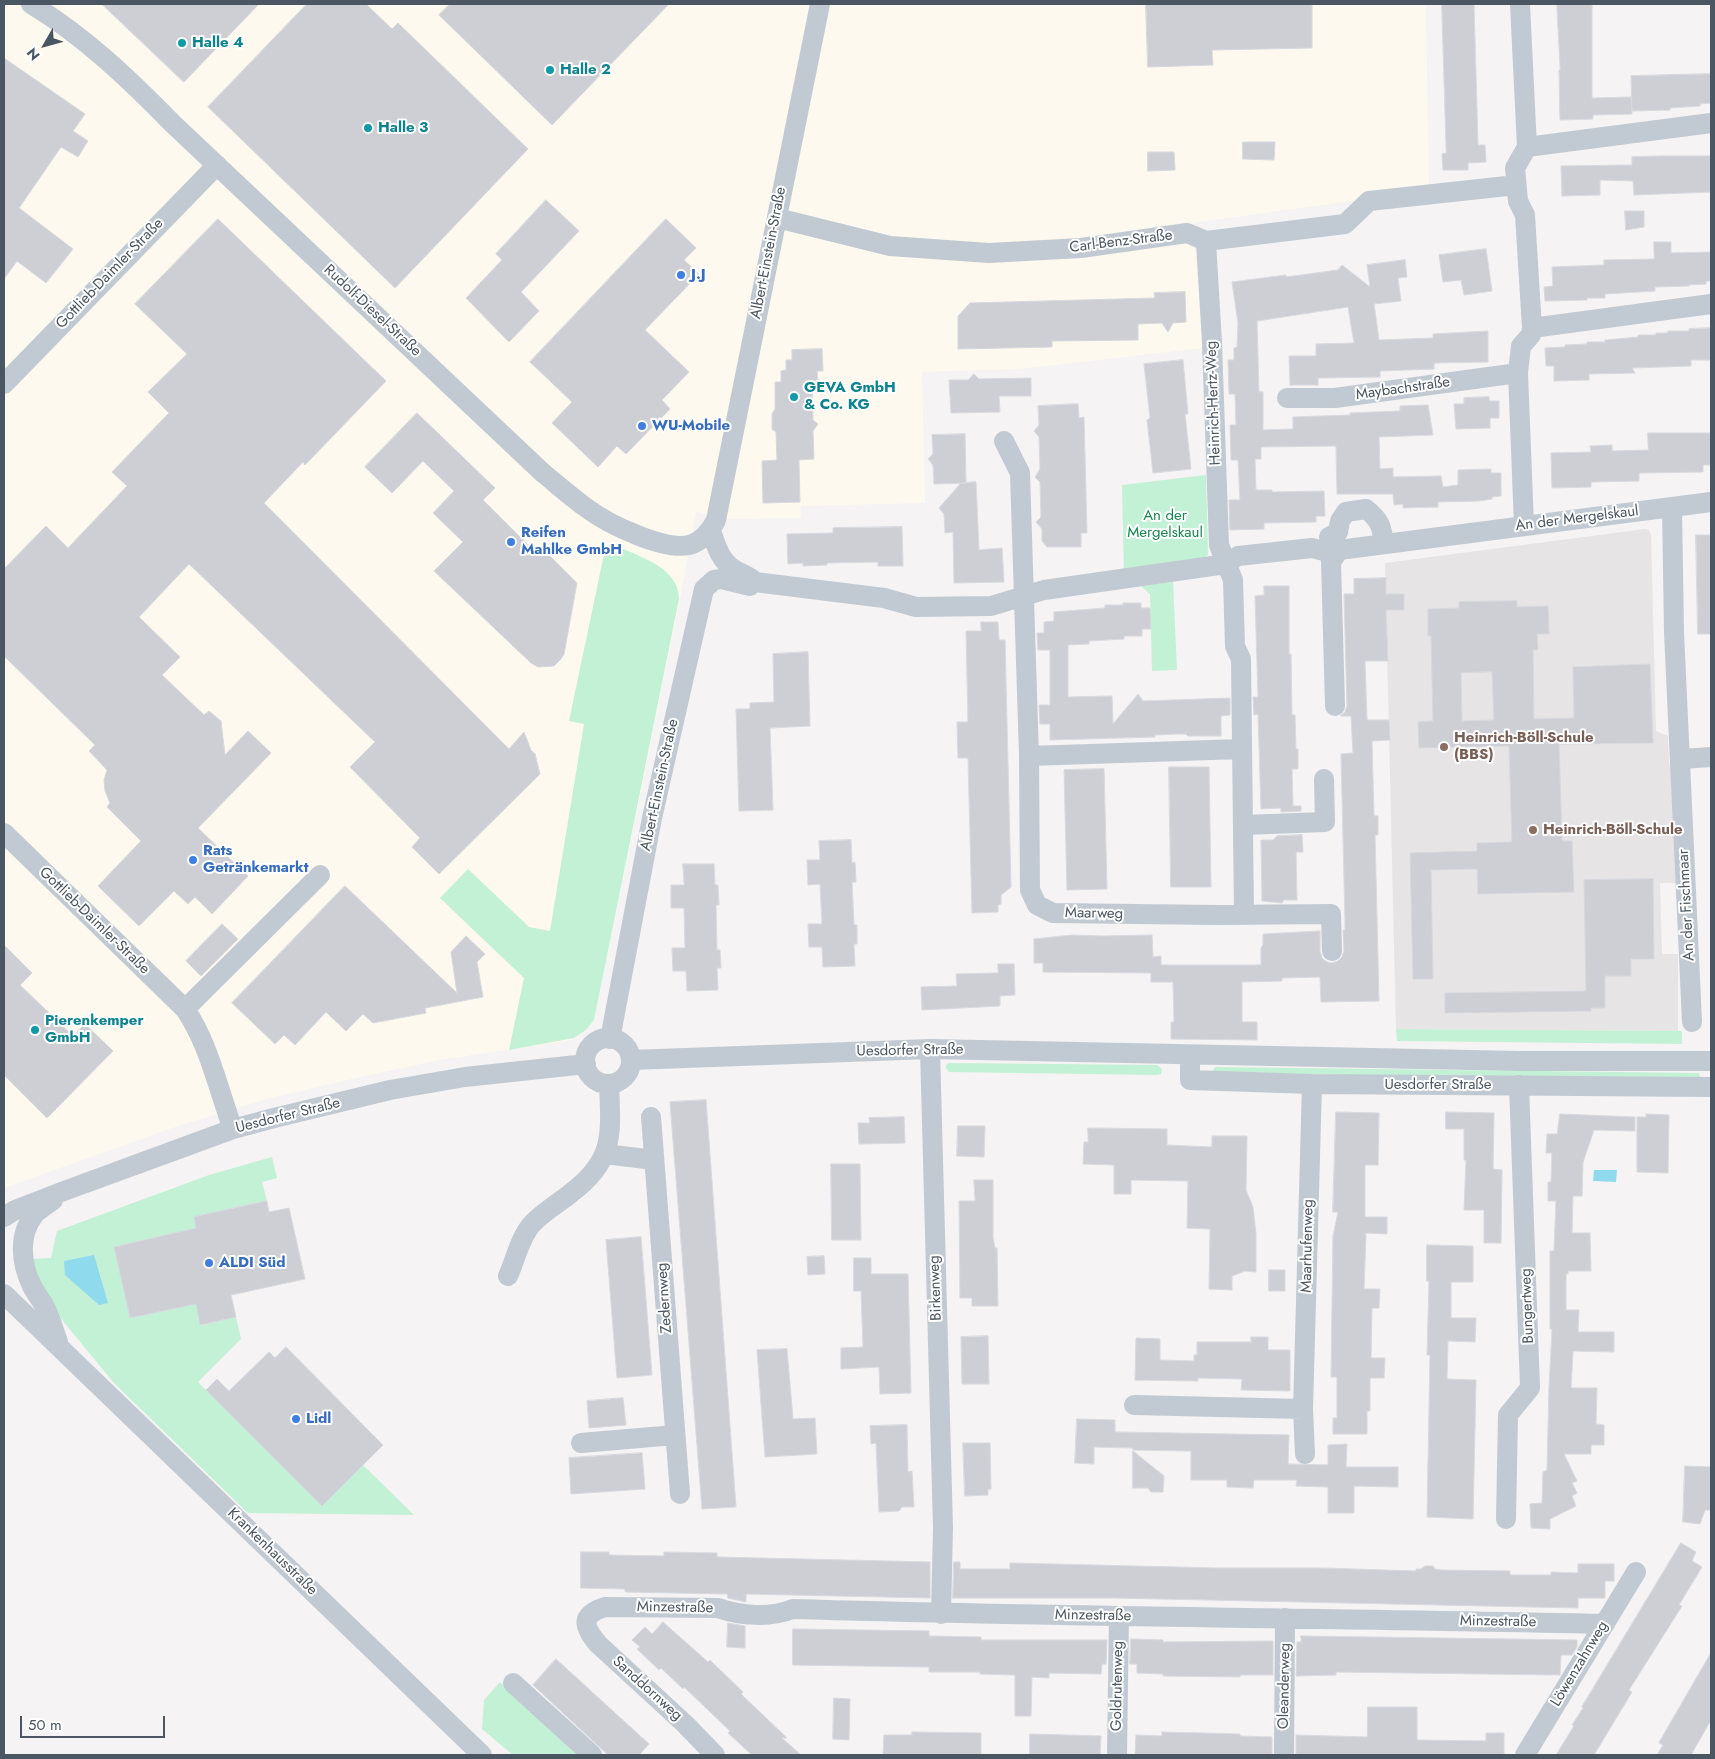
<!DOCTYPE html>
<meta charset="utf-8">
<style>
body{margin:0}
#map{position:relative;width:1715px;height:1759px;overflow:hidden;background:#f5f3f3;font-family:Jost,sans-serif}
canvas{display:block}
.frame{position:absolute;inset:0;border:5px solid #4a5661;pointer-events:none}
.north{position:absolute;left:20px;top:20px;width:50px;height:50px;-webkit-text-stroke:4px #fff;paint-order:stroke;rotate:232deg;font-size:14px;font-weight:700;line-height:20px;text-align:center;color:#4a5661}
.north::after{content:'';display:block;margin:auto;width:18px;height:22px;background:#4a5661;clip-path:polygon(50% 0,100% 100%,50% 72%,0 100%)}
.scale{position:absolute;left:20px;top:1716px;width:145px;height:22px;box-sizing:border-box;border:2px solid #4a5661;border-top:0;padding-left:6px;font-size:15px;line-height:18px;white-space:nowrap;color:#4a5661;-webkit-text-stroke:4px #fff;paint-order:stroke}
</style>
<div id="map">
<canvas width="1715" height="1759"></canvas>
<div class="frame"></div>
<div class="north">N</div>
<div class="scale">50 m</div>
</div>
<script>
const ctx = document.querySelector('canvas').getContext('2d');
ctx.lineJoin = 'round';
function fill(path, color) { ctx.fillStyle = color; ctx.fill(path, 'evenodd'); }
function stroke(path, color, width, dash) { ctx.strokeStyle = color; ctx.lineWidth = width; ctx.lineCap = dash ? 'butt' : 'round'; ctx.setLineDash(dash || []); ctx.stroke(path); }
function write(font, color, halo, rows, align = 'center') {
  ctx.font = font + ' Jost,sans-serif'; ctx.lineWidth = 4; ctx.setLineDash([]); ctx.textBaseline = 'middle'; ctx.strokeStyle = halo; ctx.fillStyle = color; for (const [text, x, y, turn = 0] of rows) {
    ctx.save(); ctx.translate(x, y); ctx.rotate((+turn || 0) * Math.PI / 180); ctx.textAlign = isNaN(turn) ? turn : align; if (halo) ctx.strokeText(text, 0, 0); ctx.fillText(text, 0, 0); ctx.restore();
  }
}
const commercial = new Path2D(`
 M4,4H1426L1429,190L1193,223L1203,348L1020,369L922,372L925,503L801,506V518L731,519L696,512L679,605L594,1020L580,1036L567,1041L440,1060L356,1078L267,1099L181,1125L4,1188Z`);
const education = new Path2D(`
 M1645,529L1649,530L1651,535L1656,731L1668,736L1669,763L1673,777L1676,883H1660L1662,954H1678V1031L1396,1029L1385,563Z`);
const green = new Path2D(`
 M1206,475L1208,555L1195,565L1124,573L1122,485Z
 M615,545C639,557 679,567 679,599L594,1020L586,1030L574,1038L509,1050L524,978L440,898L468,869L529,927L550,931L584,724L569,721L603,559L607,549Z
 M1173,582L1177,670L1152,671L1150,594L1141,586Z
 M1396,1029L1682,1031V1044L1397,1041Z
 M949,1063L1157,1065L1160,1067L1162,1070L1161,1074L1157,1075L949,1072L946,1068V1065Z
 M1215,1067L1699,1073L1700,1077H1711V1083L1212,1072Z
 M272,1157L277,1178L262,1182L267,1201L194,1217L196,1228L114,1247L130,1318L196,1304L201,1325L236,1317L241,1339L198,1382L206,1390L363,1465L414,1515L248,1513L114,1383L44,1298L31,1259L51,1258L57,1231L209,1175Z
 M500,1682L577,1755H513L482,1729L484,1700Z`);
const water = new Path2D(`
 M1594,1170H1617L1616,1182L1593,1181Z
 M94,1255L108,1303L99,1305L65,1275L64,1261Z`);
const building = new Path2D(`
 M102,4H259L184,82Z
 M307,4H366L392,29L398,23L528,149L395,288L208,107Z
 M450,4H669L552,125L439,15Z
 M1146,4H1312V48L1212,50L1213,65L1148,67Z
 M1442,4H1474L1478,145H1485L1486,162L1468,163V170H1443L1442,154L1446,153Z
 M1557,4H1592V98L1631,97L1632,114L1593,115V119L1560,120L1559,70H1560Z
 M4,58L85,114L73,131L88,141L78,157L61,147L19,208L73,249L46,283L17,261L4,279Z
 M1711,74V103L1700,104V106L1670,108V110L1632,111L1631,76Z
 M1243,142H1275L1274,160L1243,159Z
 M1148,152H1174L1175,170L1148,171Z
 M1661,156H1711V192L1634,195L1633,181L1600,180V195L1562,196L1561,166L1632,165V157Z
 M546,200L579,231L521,292L539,311L509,342L466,298L502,260L496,254Z
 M1625,211H1644V227L1626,230Z
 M218,219L386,381L305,465L303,462L264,503L509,749L524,732L531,750L535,754L540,774L439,874L412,847L420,838L350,767L375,742L189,564L139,617L180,657L162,675L204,715L209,711L221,721L225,755L248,731L271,753L198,828L248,876L212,914L195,897L188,904L174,891L139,926L98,886L141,841L107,807L110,803L105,791L104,780L107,770L89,751L95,745L4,656V569L46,526L68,548L127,486L112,472L169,413L148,392L187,354L135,304Z
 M666,219L696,248L684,260L699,274L645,330L689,372L662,400L670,409L626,454L617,446L598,467L552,423L572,402L530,362Z
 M1654,242H1671V253L1711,252V281H1706V284L1688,285L1689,286L1655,287V291L1605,294V298H1587V300L1545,301L1544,287L1553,286L1552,267L1604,265V260L1654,259Z
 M1486,249L1492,291L1464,295L1461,280L1443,282L1439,255Z
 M1405,260L1407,277L1398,278L1401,301L1374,304L1379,340L1433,338V334L1488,331V362L1434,363V369L1380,371V377L1318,378V385H1290L1289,356H1316V344L1354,343L1348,307L1257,321L1259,392H1263V430L1293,429V417L1350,415V413L1400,411V406L1428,405L1433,435L1379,437L1380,469L1393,468V477L1441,476L1443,487L1458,485V470L1491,469V473H1501V496L1492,497V499L1479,501L1438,502V507L1403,508V504L1394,505L1393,494H1337L1336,446L1261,447V459H1255L1256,490H1272V492L1324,491L1325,516H1316V522L1264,523V529L1230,530L1229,500H1240L1238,460H1231L1230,425H1236L1235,394H1229L1228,360H1234V348L1237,347L1238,323L1232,282L1286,275V277L1338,270L1342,265L1370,287L1367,265Z
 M1185,292L1186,322L1173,323L1168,332L1162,323L1138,324V340L1052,341V347L958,349V316L970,303L1155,298L1154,293Z
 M1711,328V360H1691V366L1632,368L1635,373L1589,374V380L1554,381V366H1546L1545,348L1565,347V345L1587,344V342H1605V340L1638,337V335H1656V333H1668V331H1689V329Z
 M822,349L823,371H817L818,382H812L813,420L818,424L813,431L814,459L799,460L800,502L763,503L762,461L777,460L776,432L772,429V414L775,409V382H781V371L786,370V360H792V350Z
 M1183,360L1188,414H1185L1191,469L1153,473L1147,420L1150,418L1144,364Z
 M974,374L979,379L1031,378V396H999L1000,412L951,413L949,380H968Z
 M1489,397V401H1499V418H1490V428L1456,429L1454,404H1464V398Z
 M1078,404L1079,418L1084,417L1087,533H1081V547H1047L1042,541V529L1036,522L1041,517L1040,482L1035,477L1040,469L1039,437L1034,431L1039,425L1038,406Z
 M417,413L495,488L483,500L535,552L540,546L577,583L564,654L561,659L554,666L538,667L531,663L434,571L463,542L433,513L454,491L423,461L392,493L365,467Z
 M1648,433H1711V465H1703V472L1639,473V481L1591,482V487L1552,488L1551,453L1591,452L1590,446L1612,445V451L1648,450Z
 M965,434L966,483L934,484L933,465L928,459L933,454L932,435Z
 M976,482L979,550L1002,548L1004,582L954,583L953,532L945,533L944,514L939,508L961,483Z
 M902,527L903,566H878V562L827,563V565L803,566V563L788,564L787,534L833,533V528Z
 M1696,535H1711V634H1698Z
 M1386,578V594H1404V610H1386L1388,661H1365L1367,720H1389L1390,740L1372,741L1374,816H1378V835H1375L1379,1001L1321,1002L1320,977L1282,978V981L1242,982V1022H1257V1040L1171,1039V1022H1174L1173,982H1151V973L1043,972V963H1034V939L1072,935L1101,936L1152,935L1153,957L1161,956V965H1261V948L1263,945V934L1320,931V951L1322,958L1327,962L1332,963L1338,961L1342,957L1344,951L1343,930H1345V922L1341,754L1353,753L1351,716H1340L1345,712L1347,706L1344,594H1354V579Z
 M1264,586H1289V654H1291L1292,715H1295L1296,749H1298V769H1292L1293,806H1301V811L1281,812V808L1261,809L1258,714L1254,715L1253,697H1258L1255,596L1264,595Z
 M1517,601V607L1548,606L1549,634H1537L1538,650H1533L1534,719L1574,718L1573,667L1650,664L1653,743L1559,744L1562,841H1572L1574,892L1478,894L1477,869L1431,870L1433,979H1413L1410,853L1477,851V843L1512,842L1509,746L1419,748L1418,722L1433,721L1431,636H1428V609L1459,608V602ZM1492,672L1494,720L1462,721L1461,673Z
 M1123,603H1141V608H1150L1151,629H1142V636H1124V639L1089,641V644L1068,645V697L1112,696L1113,724L1138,694L1143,701L1230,698V715L1221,716V736H1188L1186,734H1178L1155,735V737L1050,740V724H1040L1039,705H1050V650H1038L1037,633H1044V622L1054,621V612L1105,608V605H1123Z
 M981,622H998L999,640H1005L1011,887L1001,895V904L998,905V912L972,913L968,758H958L957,722H968L966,631H981Z
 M808,652L810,726L770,728L773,810L739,811L736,709H750V703L774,702L773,654Z
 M1169,767H1209L1211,887H1171Z
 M1104,769L1107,889L1067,890L1064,770Z
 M1302,835L1303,852H1296L1297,900H1284L1282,903L1262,901L1261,840H1273L1277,836Z
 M851,840L852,863L855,862L856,882H852L854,925H857V944H854L855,966L823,967L822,947H809L808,924H822L820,884L808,885L807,860H820L819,841Z
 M683,864H714L715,885H718L719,905H716L717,950H720L721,968H717L718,990L687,991L686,971H673L672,948H685L684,908H671V885H684Z
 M1653,879L1654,959H1631V976H1605V1008H1591V1011L1445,1013V993L1586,991L1584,880Z
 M345,886L457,993L451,952L466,936L485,954L477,962L483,997L425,1008L426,1013L373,1023L363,1014L346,1031L326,1012L295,1045L284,1035L275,1044L232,1003Z
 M222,924L238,939L201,976L186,961Z
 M4,945L32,973L20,985L73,1036L85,1024L113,1051L47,1118L4,1075Z
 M998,964H1014L1015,995L1000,996V1006L922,1010L921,987L957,986L956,974L998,973Z
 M706,1100L736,1507L702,1509L670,1102Z
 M1336,1112L1379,1113L1378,1165H1365V1217H1387V1234L1366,1233L1364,1289H1380L1379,1308H1372L1371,1358H1385L1384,1378H1370V1411H1367V1434H1333V1418H1337V1377H1331L1333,1236L1338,1212H1333Z
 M1446,1112L1494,1113L1493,1169L1502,1170L1501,1243H1484V1210H1464L1466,1160H1464V1129H1446Z
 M1560,1114L1635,1117V1131L1594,1130L1583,1162L1582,1196H1573L1572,1233H1590L1591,1271H1568V1274H1566V1310H1579L1578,1332H1614V1352L1573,1351L1571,1388H1597L1596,1424L1604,1425V1445H1591V1454H1564L1577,1481L1572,1483L1577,1493L1572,1496L1576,1506L1550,1519V1529L1531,1528L1530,1504L1542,1503L1543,1472L1547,1470L1549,1387L1551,1350L1552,1329H1550V1251H1554L1556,1201H1548V1182H1551L1552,1153H1546L1547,1134H1557Z
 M1646,1114L1669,1115L1668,1173L1637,1172V1117H1646Z
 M904,1117L905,1143L859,1144L858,1123H870L869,1118Z
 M958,1126H985L984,1157L957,1156Z
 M1088,1128L1167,1129V1145L1212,1147V1136H1247L1246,1190L1253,1207L1256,1234V1272L1245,1271L1232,1276V1290L1209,1289L1210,1229L1187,1228L1188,1181L1131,1180V1194H1114V1165L1083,1164L1084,1142H1088Z
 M831,1164H860L861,1240H832Z
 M974,1180H993V1238L995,1248H997L998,1306H972V1298H960L959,1201H975Z
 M267,1201L269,1212L289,1208L305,1279L231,1295L236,1317L200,1325L196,1304L130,1318L114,1247L196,1228L194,1217Z
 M641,1237L652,1375L617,1378L606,1240Z
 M1427,1245L1473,1246V1282H1451V1318H1476L1475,1342L1448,1341L1447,1379L1476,1380L1473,1519L1427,1517L1430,1355H1427L1429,1281H1427Z
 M824,1256L825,1274L808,1275L807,1257Z
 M854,1258H871V1274H908L911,1393L880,1394L879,1367L841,1369V1348L863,1347L861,1291H854Z
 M1269,1270H1285V1291H1269Z
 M988,1336L989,1384H962L961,1337Z
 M1251,1337H1268V1350H1290V1391L1241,1390L1242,1379L1198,1378V1381L1135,1380L1136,1338L1160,1339V1360L1194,1361V1355H1197V1342H1251Z
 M286,1347L383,1445L322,1506L206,1390L217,1379L229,1391L269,1352L275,1358Z
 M787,1349L793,1419L815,1418L817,1454L765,1457L757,1350Z
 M623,1398L626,1425L589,1428L587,1401Z
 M1077,1419L1115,1420V1432L1289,1435L1288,1464L1328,1465V1445L1347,1444L1346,1467H1398V1487L1354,1486V1513H1328V1487L1296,1486L1297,1480H1254L1253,1488L1227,1487V1480H1191V1451L1133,1450V1448L1094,1447V1464L1075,1463Z
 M907,1425L908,1472L912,1471L914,1507H902L899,1511L879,1512L876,1443L871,1444L870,1426Z
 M963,1443H990L991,1489H988V1495L965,1496Z
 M1133,1451L1164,1476L1163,1492H1151L1148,1488H1133Z
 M642,1453L645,1489L571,1494L569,1458Z
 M1685,1466L1711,1467V1510H1705L1700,1524L1683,1522Z
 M1681,1543L1696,1552L1692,1561L1702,1567L1679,1605L1682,1606L1629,1690L1632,1692L1594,1755H1556L1574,1726L1572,1725L1583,1708L1582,1707Z
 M581,1552H609V1555L664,1556V1552L717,1553V1557L930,1562V1598L746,1594V1602L728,1598L727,1594L625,1592V1589L581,1588Z
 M954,1562H960V1569H1010V1563L1217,1568H1323L1416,1571V1569H1421L1425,1566H1433L1435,1569L1441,1570L1510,1571V1575H1551V1572L1578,1573V1564H1614V1581H1605V1598H1578V1608L1114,1598H953Z
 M663,1622L708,1662L710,1660L743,1692L741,1694L787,1738H782L801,1755H752L728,1733L730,1731L684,1687L683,1689L661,1668L659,1670L637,1649L640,1647L632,1640L645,1627L652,1634Z
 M728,1623L745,1626V1648L727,1647Z
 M793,1629L929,1631V1636L981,1637V1640H1107L1106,1664H1102L1101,1674L1049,1673V1678L1032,1677L1031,1716H1015V1675L980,1674V1672H929V1667L793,1665Z
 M1301,1636L1577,1640V1647L1572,1655H1561L1560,1675L1336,1672V1675L1296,1676L1297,1642H1301Z
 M1131,1639L1163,1640V1642L1273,1641V1675H1240V1677L1163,1676V1674L1137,1673V1664H1130Z
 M1711,1653V1720L1691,1755H1657L1663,1745L1659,1743Z
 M556,1659L649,1744L639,1755H608L533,1685Z
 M834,1698L850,1699L849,1740L833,1739Z
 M1368,1707H1417V1740L1486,1741V1733H1504V1755H1296V1735L1367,1737Z
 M912,1732L981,1733V1755H883L884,1735H912Z
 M1162,1732L1240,1734V1736L1272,1737V1755H1135L1136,1735L1162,1736Z
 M1030,1734L1101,1736L1100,1755H1030Z`);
const minor = new Path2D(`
 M31,4C84,36 129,79 172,123L543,473C558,485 572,498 588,509C608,524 664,551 689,545C701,542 711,531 716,520L820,4
 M1520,4L1527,147L1515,168L1518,201L1525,215L1532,328L1531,335L1521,346L1518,373L1524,526
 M1527,147L1711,123
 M777,218L890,246L989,253L1081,248L1187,233L1206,241L1345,224L1369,201L1516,185
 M1206,241L1212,343L1219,545L1233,580L1235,646L1241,659L1244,915
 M1532,328L1711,304
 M4,384L217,165
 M1287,398H1335L1518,373
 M1004,441L1020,473L1029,756L1030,890L1037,905L1053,913L1218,915L1331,914L1332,951
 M1672,507L1674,632L1692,1022
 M711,531C716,546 721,562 735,570C743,575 749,575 755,582L884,598L916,607L991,606L1044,590L1226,564L1238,556L1312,548L1324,551
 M1339,550L1711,502
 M1339,550L1329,537L1338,532L1340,521L1346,512L1366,509C1380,520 1382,527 1384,544
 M1335,706L1331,562L1339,550
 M1029,756L1242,749
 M1681,759L1711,757
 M1243,825L1325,822L1324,779
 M4,833L185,1009C209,1044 218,1089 233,1129
 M185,1009L320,875
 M585 1061a23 23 0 1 1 46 0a23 23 0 1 1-46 0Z
 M610,1039L652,818L704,589L714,580L721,579L750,586
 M930,1049L943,1528L941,1614
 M1190,1055V1080L1312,1084L1711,1087
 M631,1060L930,1049L1519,1061H1711
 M651,1117L680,1494
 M605,1154L654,1160
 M53,1200C47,1205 39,1209 34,1215C18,1235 21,1264 32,1286C36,1294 42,1301 46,1309C51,1320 54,1331 58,1342
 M4,1217L15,1210L64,1191L233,1129L274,1118L390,1090L465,1077L586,1064
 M508,1276C515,1261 520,1237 532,1224C543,1212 559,1203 571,1193C615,1160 611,1134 609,1084
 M4,1294L482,1755
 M1134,1405L1303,1409L1312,1084
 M1303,1409L1305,1454
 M581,1443L675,1435
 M1506,1519L1508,1415L1530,1388L1519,1085
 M513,1683L592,1755
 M715,1755L685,1724L598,1644C583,1626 580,1615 605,1607L718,1608C741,1616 770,1618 793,1609C1063,1617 1334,1618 1605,1624
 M1117,1755L1119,1616
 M1284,1755L1285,1618
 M1525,1755L1636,1572`);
const markers = [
 [182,43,5,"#0f9aa8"],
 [550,70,5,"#0f9aa8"],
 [368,128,5,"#0f9aa8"],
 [681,275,5,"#3f7fe0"],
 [794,397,5,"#0f9aa8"],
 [642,426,5,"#3f7fe0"],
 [511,542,5,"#3f7fe0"],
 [1444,747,5,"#8d6e63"],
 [1533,830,5,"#8d6e63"],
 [193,860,5,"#3f7fe0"],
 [35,1030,5,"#0f9aa8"],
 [209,1263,5,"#3f7fe0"],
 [296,1419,5,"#3f7fe0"]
];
const cultureNames = [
 ["Halle 4",192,43],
 ["Halle 2",560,70],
 ["Halle 3",378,128],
 ["GEVA GmbH",804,388],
 ["& Co. KG",804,405],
 ["Pierenkemper",45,1021],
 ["GmbH",45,1038]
];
const streetNames = [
 ["Carl-Benz-Straße",1121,242,-7],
 ["Albert-Einstein-Straße",769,253,-79],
 ["Gottlieb-Daimler-Straße",110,274,-46],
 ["Rudolf-Diesel-Straße",372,311,43],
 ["Maybachstraße",1403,389,-8],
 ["Heinrich-Hertz-Weg",1214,403,-92],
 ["An der Mergelskaul",1577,519,-7],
 ["Albert-Einstein-Straße",660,785,-78],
 ["An der Fischmaar",1687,905,-93],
 ["Maarweg",1094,914,1],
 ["Gottlieb-Daimler-Straße",94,921,44],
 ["Uesdorfer Straße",910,1051,-1],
 ["Uesdorfer Straße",1438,1085],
 ["Uesdorfer Straße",288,1116,-14],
 ["Maarhufenweg",1308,1246,-89],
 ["Birkenweg",936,1288,-92],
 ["Zedernweg",665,1298,-94],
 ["Bungertweg",1528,1306,-92],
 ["Krankenhausstraße",272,1552,44],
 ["Minzestraße",675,1608,1],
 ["Minzestraße",1093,1616,1],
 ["Minzestraße",1498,1622,1],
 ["Löwenzahnweg",1580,1664,-59],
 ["Goldrutenweg",1118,1686,-89],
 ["Oleanderweg",1285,1686,-89],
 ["Sanddornweg",647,1689,42]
];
const shopNames = [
 ["J.J",691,275],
 ["WU-Mobile",652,426],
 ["Reifen",521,533],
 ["Mahlke GmbH",521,550],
 ["Rats",203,851],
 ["Getränkemarkt",203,868],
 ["ALDI Süd",219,1263],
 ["Lidl",306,1419]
];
const parkNames = [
 ["An der",1165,516],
 ["Mergelskaul",1165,533]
];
const educationNames = [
 ["Heinrich-Böll-Schule",1454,738],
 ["(BBS)",1454,755],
 ["Heinrich-Böll-Schule",1543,830]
];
fill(commercial, '#fdf9ef');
fill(education, '#e6e4e5');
fill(green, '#c3f1d5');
fill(water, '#90daee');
fill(building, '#cdcfd5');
stroke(building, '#d7d9de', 1);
stroke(minor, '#c1cad2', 20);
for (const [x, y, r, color] of markers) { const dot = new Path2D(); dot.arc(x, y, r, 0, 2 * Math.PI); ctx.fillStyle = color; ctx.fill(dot); stroke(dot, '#fff', 2); }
write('bold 15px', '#0d838f', '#fff', cultureNames, 'left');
write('15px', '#4a5661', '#fff', streetNames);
write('bold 15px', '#366cbe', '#fff', shopNames, 'left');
write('15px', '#17864f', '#fff', parkNames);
write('bold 15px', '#785e54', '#fff', educationNames, 'left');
</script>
